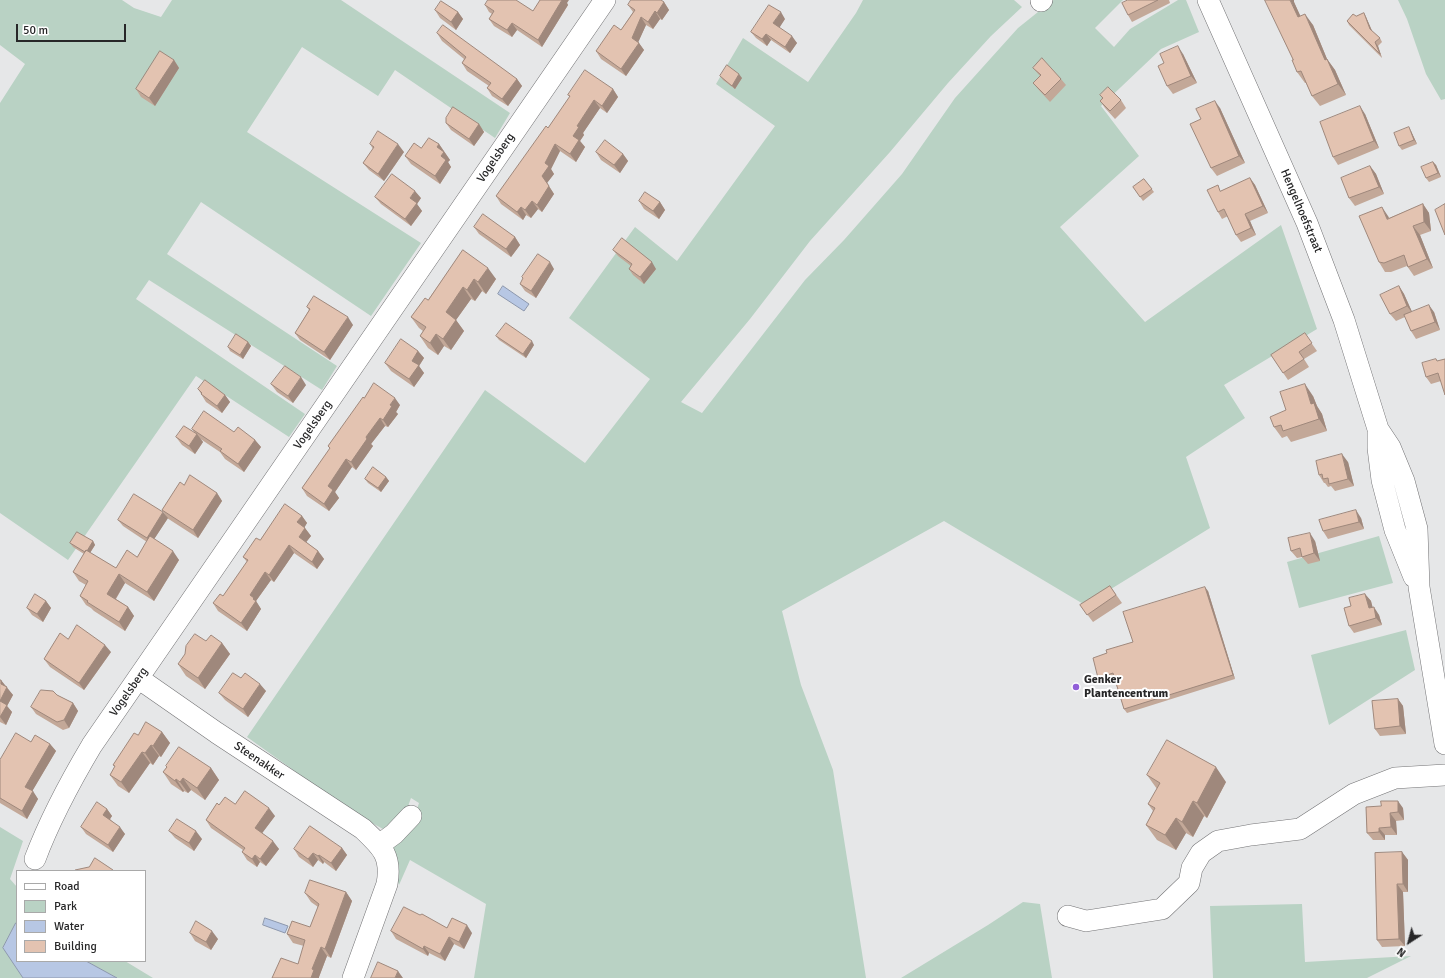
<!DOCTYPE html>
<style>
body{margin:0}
#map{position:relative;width:1445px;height:978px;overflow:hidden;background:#e6e7e8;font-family:Signika,sans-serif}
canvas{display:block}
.legend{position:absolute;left:16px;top:870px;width:130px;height:92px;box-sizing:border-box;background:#fff;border:1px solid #a9a9a9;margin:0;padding:5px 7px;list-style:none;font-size:12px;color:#272728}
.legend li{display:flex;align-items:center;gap:8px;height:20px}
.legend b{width:20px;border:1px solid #a9a9a9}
.north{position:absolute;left:1389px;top:922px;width:40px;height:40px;-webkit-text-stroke:3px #fff;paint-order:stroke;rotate:216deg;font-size:11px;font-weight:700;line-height:16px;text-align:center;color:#272728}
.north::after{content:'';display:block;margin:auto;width:14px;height:18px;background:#272728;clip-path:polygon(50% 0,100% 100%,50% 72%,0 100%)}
.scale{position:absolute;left:16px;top:24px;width:110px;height:18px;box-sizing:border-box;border:2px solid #272728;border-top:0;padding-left:5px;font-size:12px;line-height:14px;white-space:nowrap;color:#272728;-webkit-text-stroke:3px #fff;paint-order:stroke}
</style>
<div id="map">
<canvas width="1445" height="978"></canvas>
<ul class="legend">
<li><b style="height:5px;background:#fff"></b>Road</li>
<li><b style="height:11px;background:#b9d2c4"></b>Park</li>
<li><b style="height:11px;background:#b7c7e4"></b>Water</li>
<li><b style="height:11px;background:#e3c3b1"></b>Building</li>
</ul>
<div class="north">N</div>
<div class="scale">50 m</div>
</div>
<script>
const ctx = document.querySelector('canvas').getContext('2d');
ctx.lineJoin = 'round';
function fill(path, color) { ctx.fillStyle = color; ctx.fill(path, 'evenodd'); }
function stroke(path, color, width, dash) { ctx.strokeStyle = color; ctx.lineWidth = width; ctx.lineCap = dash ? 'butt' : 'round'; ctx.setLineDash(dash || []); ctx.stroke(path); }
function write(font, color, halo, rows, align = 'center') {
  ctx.font = font + ' Signika,sans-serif'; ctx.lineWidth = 4; ctx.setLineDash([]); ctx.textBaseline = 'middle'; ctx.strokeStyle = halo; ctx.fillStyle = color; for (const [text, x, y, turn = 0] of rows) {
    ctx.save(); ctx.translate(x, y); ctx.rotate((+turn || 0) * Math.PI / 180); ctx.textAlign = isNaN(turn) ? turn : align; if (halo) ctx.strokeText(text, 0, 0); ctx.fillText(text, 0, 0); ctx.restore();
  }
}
const green = new Path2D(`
 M0,0H122L134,8L161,17L172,0H341L510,113L495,138L395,70L378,96L302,47L247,132L421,243L371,316L201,202L167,254L337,366L322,390L149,280L136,299L305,414L289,437L196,376L68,560L0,513V103L25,64L0,45Z
 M863,0H1014L1022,7L991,36L948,83L890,152L810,241L750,319L681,402L702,413L805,280L844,240L902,174L955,98L1018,28L1053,0H1123L1095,28L1114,47L1130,29L1178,0H1186L1199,32L1161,49L1101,106L1139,156L1060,227L1145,322L1281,225L1317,329L1224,385L1245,418L1186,457L1210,528L1085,605L944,521L782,611L801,685L833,770L866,978H474L486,904L410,860L399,885L390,850L412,825L419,803L411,798L407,809L383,829L352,812L247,737L485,390L585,463L650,379L569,318L635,227L677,261L775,126L716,84L743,38L808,82L856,13Z
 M1398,0H1445V99L1441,100L1426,74L1407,19Z
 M1379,536L1393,583L1299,608L1287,562Z
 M1406,630L1415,670L1329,725L1311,655Z
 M0,827L23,841L10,879L17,887V923H16L3,948L23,978H0Z
 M1023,902L1040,904L1052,978H901L988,925Z
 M1302,904L1305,962L1411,956L1367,978H1213L1210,906Z
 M86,961H125L153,978H117Z`);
const water = new Path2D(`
 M503,286L529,304L524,311L498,294Z
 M265,918L288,926L285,933L263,925Z
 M16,923H17V961H86L117,978H23L3,948Z`);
const minor = new Path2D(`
 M1208,0L1307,223L1344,320L1378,429L1390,447L1404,481L1417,529L1419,587L1445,744
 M1041,1L1042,0
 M1378,432V448L1382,480L1395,530L1414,577
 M138,678L217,733L363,829C382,847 392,856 387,884L353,978
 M379,845L394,834L411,816
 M35,859C50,819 70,782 92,745L605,0
 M1068,916L1086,921L1162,909L1189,883L1192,868L1201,853L1218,841L1251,835L1300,829L1354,794L1395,778L1445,775`);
const wall = new Path2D(`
 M1128,0H1169L1170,3L1132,22L1128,15Z
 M664,2L669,10L662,20L660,19L653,29L646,25L638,42L644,50L626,76L601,59L596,51L621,30L633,12L628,5Z
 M1294,2L1300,16L1313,25L1327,59L1335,70L1346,95L1320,106L1312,96L1306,83H1305L1297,72L1293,60Z
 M567,3L568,5L542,47L517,30L512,37L494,26L489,19L492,14L489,12L485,5L533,11Z
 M435,10L458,12L463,19L456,30L440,18Z
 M1364,13L1366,17L1372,31L1380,38L1382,42L1378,46L1382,58L1349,25L1347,21L1356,16Z
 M785,19L779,27L797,43L790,53L771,40L767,46L756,38L751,32Z
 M437,33L517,79L522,86L508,106L492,96L487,88L489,86L467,71L462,63L464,59L442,41Z
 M1183,54L1197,83L1173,94L1167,86Z
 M174,60L179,68L155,106L141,97L136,89Z
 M1033,68L1061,79L1066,85L1050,102L1038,89L1033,83L1040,76Z
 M720,76L742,78L735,89L723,80Z
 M613,89L618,97L607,113L600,108L583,133L584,135L580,141L585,147L576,162L560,151L551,169L554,174L547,183L554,194L542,212L538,209L531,218L526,215L523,220L501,204L496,196L548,128L570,97L568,95Z
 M1100,95L1121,100L1126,108L1115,119L1105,108L1100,101L1102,98Z
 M1220,108L1245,163L1217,176L1211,168L1201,119Z
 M1365,114L1379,148L1338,165L1333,157Z
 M446,123L479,124L484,132L474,146L451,130Z
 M1411,131L1417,144L1402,150L1399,146Z
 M370,144L404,152L384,181L369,170L363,163L373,149Z
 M439,144L450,160L448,162L451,167L440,184L411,164L405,156L421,148Z
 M596,152L623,154L628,161L620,173L601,160Z
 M1433,162L1436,165L1441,177L1429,182L1426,178Z
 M1370,166L1376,174L1384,194L1355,206L1349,198Z
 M1250,178L1255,185L1268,213L1250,221L1256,235L1241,242L1236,235L1228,216L1222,219L1218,212L1222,191Z
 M1144,179L1154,192L1143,201L1133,187Z
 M375,197L421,198L417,204L422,211L411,226L381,204Z
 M639,201L660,202L665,210L659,219L644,209Z
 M1423,204L1429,213L1431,231L1420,235L1433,268L1414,276L1407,266L1391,272H1385L1379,262L1388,216L1389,218Z
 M474,227L515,237L520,245L511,257L479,234Z
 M463,250L496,279L486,294L482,291L475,301L471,299L456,320L464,331L451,350L444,346L438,355L428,348L420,336L423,331L419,328L411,317L428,300Z
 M613,250L656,269L644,284L633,275L629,269L631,266L618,256Z
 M554,269L536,298L525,291L520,284Z
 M1399,286L1404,294L1412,312H1434L1440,330L1416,339L1411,331L1405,317L1396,321L1390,314Z
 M307,307L353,325L330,360L300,340L295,333L309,310Z
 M496,336L534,345L526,358L499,340Z
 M1310,341L1317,351L1304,359L1309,367L1288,380L1271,355Z
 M248,342L251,346L243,359L230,351L228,347Z
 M418,351L424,358L419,366L424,373L414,387L391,371L385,363Z
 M1436,359L1437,361L1441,381L1431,384L1426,377Z
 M271,384L306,385L293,403L277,392Z
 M198,389L225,395L230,402L222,413L206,402Z
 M1313,396L1317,406L1322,414L1327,431L1291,442L1287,436L1282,438L1274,427L1286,410Z
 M364,398L400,405L396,412L398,414L388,427L385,426L371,444L373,446L356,470L352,467L335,492L339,498L329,511L307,496L302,488L330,449L328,446Z
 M192,429L234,432L255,440L261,447L244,472L225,459L220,452L199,438L203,442L195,454L182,445L176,437L195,433Z
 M1348,462L1354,486L1335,491L1331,486L1328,487L1325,483H1324L1319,475Z
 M386,477L389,481L381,492L368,483L365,479Z
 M184,485L217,493L222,501L198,538L167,518L162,510Z
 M302,516L307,523L304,527L311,536L306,542L318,551L324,559L317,569L294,553L274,582L271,580L256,601L261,609L247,631L218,611L213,603L223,596L247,562L243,557L260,540Z
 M168,518L154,539L179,560L154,601L125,583L116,599L128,607L134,616L125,631L94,611L91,608L86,605L80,596L86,585L79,581L73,572L84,554L73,547L70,543L93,541L95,545L90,553L116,568L137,557L147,542L123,526L118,520Z
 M1361,518L1364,529L1328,539L1323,531Z
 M1315,541L1320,561L1308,564L1302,557L1297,558L1291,551Z
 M1110,586L1122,603L1093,622L1080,605Z
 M1208,591L1235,679L1127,713L1124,709L1114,678L1101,682L1098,678L1107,653L1133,642Z
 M1365,594L1371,601L1372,608L1379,615L1382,625L1354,633L1349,626L1351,606Z
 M46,601L51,608L43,622L32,615L27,608Z
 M222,643L230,654L205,689L186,676L178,664Z
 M111,652L84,690L50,667L44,659Z
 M241,678L266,691L248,717L225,700L219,693Z
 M0,680L13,695L7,706L12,712L6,725L0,722Z
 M57,695L73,703L78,711L69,728L63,730L36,714L31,707Z
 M1398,699L1403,706L1406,734L1380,736L1375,729Z
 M162,732L170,743L161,757L159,756L153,765L150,763L129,793L118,786L110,775L115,767L113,765L138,735Z
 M31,742L50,744L56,751L32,791L38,799L27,819L0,803V760Z
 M166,766L211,768L219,780L205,800L191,790L188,793L184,791L183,792L171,784L163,772L166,768Z
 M1147,775L1226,782L1207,818L1204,816L1193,837L1186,833L1176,850L1157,840L1146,825L1153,811L1148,804L1157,789Z
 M235,804L275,816L262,833L279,849L266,866L260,862L257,867L247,860L242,852L243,850L211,828L206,820L219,805Z
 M1366,807L1403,808L1404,820L1396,821L1397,835H1385V840H1373L1367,833Z
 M107,809L112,816L110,819L125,834L113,852L86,834L81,827Z
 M169,831L202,839L194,851L175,838Z
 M342,848L347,855L336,871L324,862L323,864L318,860L313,867L299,857L294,849Z
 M1402,852L1408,860V892H1403L1405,946L1382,947L1377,940Z
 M346,892L352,901L331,958L327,956L319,977V978H272L298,964L304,946L293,943L287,934L310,927L318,907L311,902L305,893Z
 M420,915L447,928L472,933L464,949L454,944L445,961L429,953L428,956L396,939L391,931Z
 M190,933L218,939L211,950L195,941Z`);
const shadedWall = new Path2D(`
 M562,0H569L567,3L568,5L542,47L538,40Z
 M1290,0H1294V2L1306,28L1298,17Z
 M664,2L669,10L662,20L657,13Z
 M655,11L660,19L653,29L648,22Z
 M458,12L463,19L456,30L451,22Z
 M781,12L785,19L778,30L773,23Z
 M1364,13L1366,17L1373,33L1370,29Z
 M1305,14L1313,25L1332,71L1325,60Z
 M641,17L646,25L637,45L632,38Z
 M512,23L517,30L512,37L507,30Z
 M766,34L771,40L767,46L762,39Z
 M792,36L797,43L790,53L785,47Z
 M1375,42L1378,46L1382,58L1380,54Z
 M639,43L644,50L626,76L621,69Z
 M1178,46L1183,54L1197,83L1191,76Z
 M1327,59L1335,70L1346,95L1338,84Z
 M174,60L179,68L155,106L149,98Z
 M739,74L742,78L735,89L732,86Z
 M517,79L522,86L508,106L502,99Z
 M613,89L618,97L607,113L602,106Z
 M594,100L600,108L583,133L584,135L580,141L585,147L576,162L570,154L573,136L577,126Z
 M1215,101L1220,108L1245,163L1239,156Z
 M1360,106L1365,114L1379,148L1374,141Z
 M479,124L484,132L474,146L469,139Z
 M1409,127L1411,131L1417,144L1414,140Z
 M398,144L404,152L384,181L378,174Z
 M439,144L450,160L448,162L451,167L440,184L435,176L441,156L437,147Z
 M555,144L560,151L551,169L554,174L547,183L554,194L542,212L537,205L542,176L545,163Z
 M623,154L628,161L620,173L614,165Z
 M1433,162L1436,165L1441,177L1438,173Z
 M1370,166L1376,174L1384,194L1379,187Z
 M1250,178L1255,185L1268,213L1263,206Z
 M415,191L421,198L417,204L422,211L411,226L405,219L410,198Z
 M532,201L538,209L531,218L525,210Z
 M660,202L665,210L659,219L653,211Z
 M1423,204L1429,213L1431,231L1424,222Z
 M521,207L526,215L523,220L517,212Z
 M1382,207L1388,216L1393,228L1387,219Z
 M1245,214L1250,221L1256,235L1251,228Z
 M1413,226L1420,235L1433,268L1427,259Z
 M515,237L520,245L511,257L506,249Z
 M550,262L554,269L536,298L531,291Z
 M652,262L656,269L644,284L640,277Z
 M488,268L496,279L486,294L478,282Z
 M474,279L482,291L475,301L467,290Z
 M1399,286L1404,294L1413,314L1407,306Z
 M463,287L471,299L456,320L464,331L451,350L443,339L446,312Z
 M1429,305L1434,312L1440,330L1435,322Z
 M348,317L353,325L330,360L324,352Z
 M436,334L444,346L438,355L430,343Z
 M532,341L534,345L526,358L523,354Z
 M248,342L251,346L243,359L240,355Z
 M418,351L424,358L419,366L424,373L414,387L409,379L412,361Z
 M301,377L306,385L293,403L288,396Z
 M1305,384L1313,396L1317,406L1322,414L1327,431L1319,419L1311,404Z
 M225,395L230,402L222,413L217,406Z
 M395,398L400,405L396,412L398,414L388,427L383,420L390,405Z
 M380,418L385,426L371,444L373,446L356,470L351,462L366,437Z
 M197,434L203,442L195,454L189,446Z
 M255,440L261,447L244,472L238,464Z
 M1342,454L1348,462L1354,486L1348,479Z
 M346,459L352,467L335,492L339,498L329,511L324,504L328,486Z
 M386,477L389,481L381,492L378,488Z
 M217,493L222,501L198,538L193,530Z
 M1356,510L1361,518L1364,529L1359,522Z
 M163,512L168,518L151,544L147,538Z
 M302,516L307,523L303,530L297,522Z
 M305,528L311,536L304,545L299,537Z
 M1310,533L1315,541L1320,561L1314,553Z
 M93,541L95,545L88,556L86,552Z
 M289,545L294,553L274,582L269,575Z
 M173,551L179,560L154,601L147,592Z
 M318,551L324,559L317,569L312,562Z
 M265,572L271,580L256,601L261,609L247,631L241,623L250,595Z
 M119,574L125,583L113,603L107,594Z
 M1205,587L1208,591L1235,679L1233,675Z
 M1365,594L1371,601L1375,616L1369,608Z
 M46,601L51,608L43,622L37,614Z
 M128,607L134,616L125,631L119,622Z
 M1374,607L1379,615L1382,625L1376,618Z
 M222,643L230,654L205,689L198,678Z
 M105,645L111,652L84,690L79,683Z
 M1,680L13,695L7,706L12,712L6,725L0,717L5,708L0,701Z
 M260,684L266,691L248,717L243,709Z
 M1398,699L1403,706L1406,734L1400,726Z
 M73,703L78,711L69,728L64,720Z
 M162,732L170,743L161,757L153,746Z
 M50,744L56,751L30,795L25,787Z
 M151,745L159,756L153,765L145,753Z
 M142,752L150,763L129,793L121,782Z
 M1216,767L1226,782L1207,818L1197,803Z
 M211,768L219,780L205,800L197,788Z
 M183,778L191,790L188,793L180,782Z
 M176,779L184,791L183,792L175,781Z
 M33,791L38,799L27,819L22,811Z
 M1193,801L1204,816L1193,837L1182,822Z
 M1398,801L1403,808L1404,820L1398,812Z
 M269,808L275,816L260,836L255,828Z
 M107,809L112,816L108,822L103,815Z
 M1390,813L1396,821L1397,835L1391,827Z
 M1176,818L1186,833L1176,850L1165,835Z
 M120,827L125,834L113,852L108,845Z
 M1379,828L1385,835V840L1379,832Z
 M196,831L202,839L194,851L189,843Z
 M273,841L279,849L266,866L260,859Z
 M342,848L347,855L336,871L331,863Z
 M1402,852L1408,860V892L1403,884Z
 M313,853L318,860L313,867L308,859Z
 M255,855L260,862L257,867L252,859Z
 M319,855L324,862L323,864L318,856Z
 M1397,884L1403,892L1405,946L1399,939Z
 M346,892L352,901L331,958L325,949Z
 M467,925L472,933L464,949L459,942Z
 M212,931L218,939L211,950L206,942Z
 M449,937L454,944L445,961L440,954Z
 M424,946L429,953L428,956L423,949Z
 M321,947L327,956L319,977V978H311L312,969Z
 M398,971L403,978H395Z`);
const building = new Path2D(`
 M488,0H516L533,11L540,0H562L538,40L512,23L507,30L489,19L494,11L485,5Z
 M631,0H661L664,2L657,13L655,11L648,22L641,17L632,38L639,43L621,69L596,51L614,25L621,30L635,10L628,5Z
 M1128,0H1158L1128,15L1122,3Z
 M1265,0H1290L1298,17L1305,14L1325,60L1327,59L1338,84L1312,96L1301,71L1297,72L1292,60H1293Z
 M441,1L458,12L451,22L435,10Z
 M769,5L781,12L773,23L792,36L785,47L766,34L762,39L751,32Z
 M1364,13L1370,29L1380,38L1375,42L1380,54L1347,21L1353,14L1356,16Z
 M443,25L517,79L502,99L487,88L491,83L462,63L466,57L437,33Z
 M1178,46L1191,76L1167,86L1158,66L1164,63L1160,54Z
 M160,51L174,60L149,98L136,89Z
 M1042,58L1061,79L1045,95L1033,83L1041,75L1033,68Z
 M727,65L739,74L732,86L720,76Z
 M585,70L613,89L602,106L594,100L577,126L579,127L573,136L579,140L570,154L555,144L545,163L549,166L542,176L549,186L537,205L532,201L525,210L521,207L517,212L496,196L546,126L548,128L570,96L568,95Z
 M1108,87L1121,100L1110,111L1100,101L1103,98L1100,95Z
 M1215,101L1239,156L1211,168L1190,124L1201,119L1196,109Z
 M1360,106L1374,141L1333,157L1320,122Z
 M453,107L479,124L469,139L446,123V118Z
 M1409,127L1414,140L1399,146L1394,133Z
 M378,131L398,144L378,174L363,163L374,147L370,144Z
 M429,138L439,144L437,147L444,152L441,156L446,160L435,176L405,156L414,143L421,148Z
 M605,140L623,154L614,165L596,152Z
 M1433,162L1438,173L1426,178L1421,167Z
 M1370,166L1379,187L1349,198L1341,178Z
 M392,174L415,191L410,198L417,203L405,219L375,197Z
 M1250,178L1263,206L1245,214L1251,228L1236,235L1224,209L1218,212L1207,190L1218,185L1220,191Z
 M1144,179L1152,189L1140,197L1133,187Z
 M645,192L660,202L653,211L639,201Z
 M1423,204L1424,222L1413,226L1427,259L1408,267L1404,255L1384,263L1379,262L1359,216L1382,207L1387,219Z
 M1445,204V235L1435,210Z
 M483,214L515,237L506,249L474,227Z
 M622,238L652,262L640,277L629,269L632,264L613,250Z
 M463,250L488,268L478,282L474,279L467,290L463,287L446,312L456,320L443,339L436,334L430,343L420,336L426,327L411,317L425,298L428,300Z
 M538,254L550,262L531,291L520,284L523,278L522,277Z
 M1399,286L1407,306L1390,314L1380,295Z
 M314,296L348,317L324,352L295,333L310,309L307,307Z
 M1429,305L1435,322L1411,331L1404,315Z
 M506,323L532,341L523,354L496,336Z
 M1305,333L1312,343L1299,352L1304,359L1283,373L1271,355Z
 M236,334L248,342L240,355L228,347Z
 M401,339L418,351L412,361L419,365L409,379L385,363Z
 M1436,359L1437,361L1445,359V395L1438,373L1426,377L1422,363Z
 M285,366L301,377L288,396L271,384Z
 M205,380L225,395L217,406L201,394L202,393L198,389Z
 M374,383L395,398L390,405L392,406L383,420L380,418L366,437L367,439L351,462L346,459L328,486L333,490L324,504L302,488L330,448L328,446L363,397L364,398Z
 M1305,384L1311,404L1314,403L1319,419L1283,431L1281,425L1274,427L1270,417L1286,410L1280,392Z
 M204,411L234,432L238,427L255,440L238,464L220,451L222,449L192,429Z
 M184,426L197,434L189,446L176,437Z
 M1342,454L1348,479L1329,484L1328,478L1323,479L1322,474L1319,475L1316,461Z
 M373,467L386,477L378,488L365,479Z
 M190,475L217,493L193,530L162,510L180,482L184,485Z
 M134,494L163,512L147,538L118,520Z
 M285,504L302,516L297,522L305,528L299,537L318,551L312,562L289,545L269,575L265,572L250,595L254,598L253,599L256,601L241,623L213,603L220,594L223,596L248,560L243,557L256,538L260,540Z
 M1356,510L1359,522L1323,531L1319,520Z
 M77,532L93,541L87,551L86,550L85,552L70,543Z
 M1310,533L1314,553L1302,557L1300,548L1291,551L1288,538Z
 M150,536L173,551L147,592L119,574L107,594L128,607L119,622L87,602L88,601L80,596L88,581L73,572L86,550L116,568L127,550L137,557Z
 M1110,586L1116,595L1087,615L1080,605Z
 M1205,587L1233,675L1124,709L1113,673L1098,678L1093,658L1107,653L1106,650L1133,642L1123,612Z
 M35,594L46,601L37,614L27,608Z
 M1365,594L1369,608L1374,607L1376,618L1349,626L1344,608L1351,606L1349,598Z
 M77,625L105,645L79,683L44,659L60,633L68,639Z
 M195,634L206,641L211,635L222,643L198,678L178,664L185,654L186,646Z
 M233,673L241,678L245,673L260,684L243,709L219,693Z
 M0,680H1V684L7,687L0,701Z
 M41,690L53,691L57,695L73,703L64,720L57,722L31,707Z
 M1398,699L1400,726L1375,729L1372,701Z
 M0,701L7,705L0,717Z
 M146,722L162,732L153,746L151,745L145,753L142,752L121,782L110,775L115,766L113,765L134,733L138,735Z
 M16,733L31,742L35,735L50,744L25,787L33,791L22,811L0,798V760Z
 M1167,740L1216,767L1197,803L1193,801L1182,822L1176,818L1165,835L1146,825L1155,808L1148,804L1160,783L1147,775Z
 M179,747L211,768L197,788L183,778L180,782L176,779L175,781L163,772L167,767L166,766Z
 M245,791L269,808L255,828L273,841L260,859L255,855L252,859L242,852L245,848L206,820L217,803L219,805L225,797L235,804Z
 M1381,801H1398V812L1390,813L1391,827L1379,828V832L1367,833L1366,807L1381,806Z
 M97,802L107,809L103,815L120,827L108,845L81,827Z
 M177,819L196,831L189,843L169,831Z
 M310,826L342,848L331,863L319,855L318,856L313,853L308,859L294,849Z
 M1402,852L1403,884H1397L1399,939L1377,940L1375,853Z
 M95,858L113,870L112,871H74L75,870L89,867Z
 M310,880L346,892L325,949L321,947L312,969L314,970L311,978H272L281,958L298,964L305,940L287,934L292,921L310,927L319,904L305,893Z
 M404,907L420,915L422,914L447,928L452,918L467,925L459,942L449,937L440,954L424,946L423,949L391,931Z
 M196,921L212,931L206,942L190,933Z
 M378,962L398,971L395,978H371Z`);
const markers = [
 [1076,687,4,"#915fd8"]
];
const streetNames = [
 ["Vogelsberg",496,158,-56],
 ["Hengelhoefstraat",1301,211,67],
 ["Vogelsberg",313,425,-55],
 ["Vogelsberg",129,692,-55],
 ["Steenakker",259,761,34]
];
const poiNames = [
 ["Genker",1084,680],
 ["Plantencentrum",1084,694]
];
fill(green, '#b9d2c4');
fill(water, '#b7c7e4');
stroke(water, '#8c97ac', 1);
stroke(minor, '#737375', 22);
stroke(minor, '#fff', 21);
fill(wall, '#c3a898');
fill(shadedWall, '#9f887c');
fill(building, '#e3c3b1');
stroke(building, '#9f887c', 1);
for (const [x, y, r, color] of markers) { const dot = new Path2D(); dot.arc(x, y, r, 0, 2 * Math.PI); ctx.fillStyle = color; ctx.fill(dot); stroke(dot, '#fff', 1.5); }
write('12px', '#272728', '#fff', streetNames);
write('bold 12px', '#272728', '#fff', poiNames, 'left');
</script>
